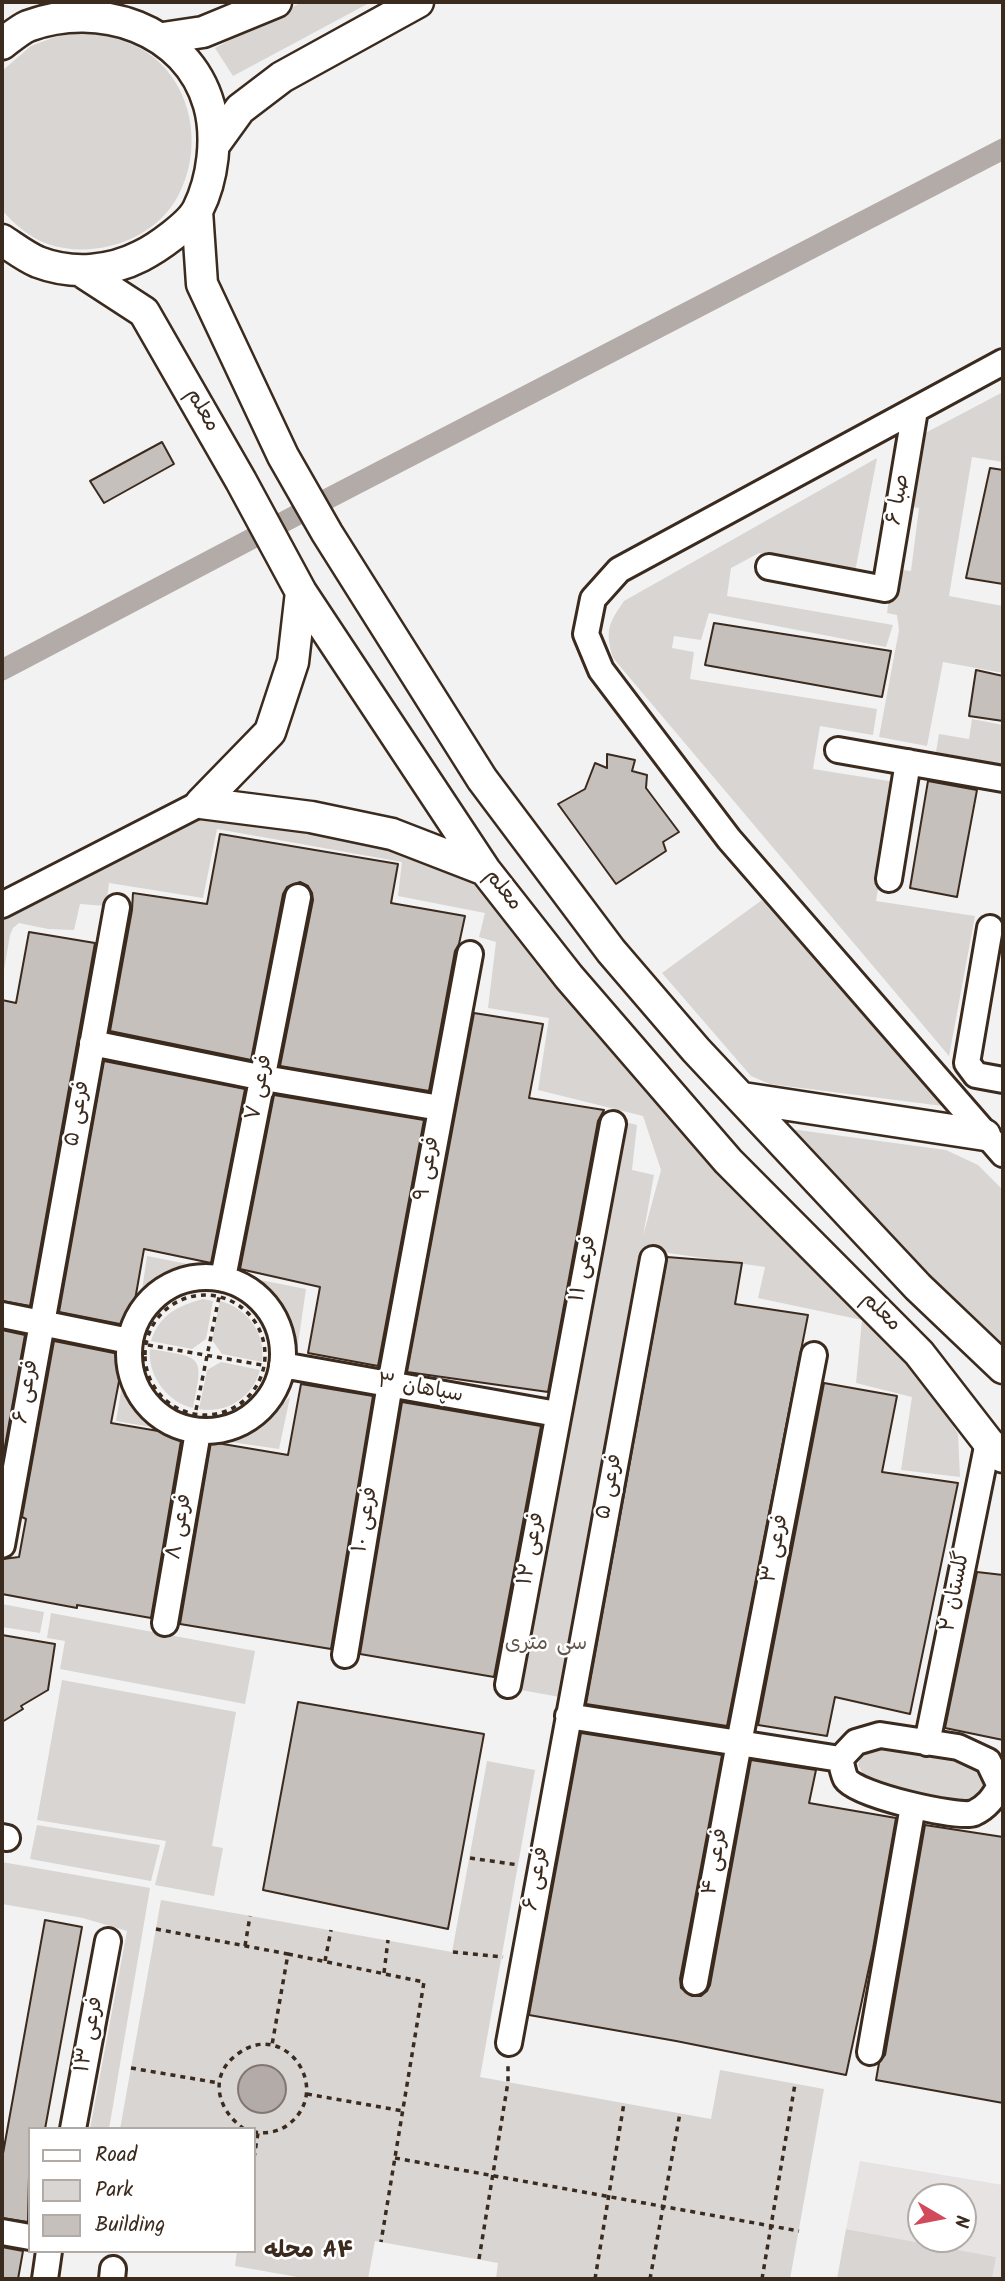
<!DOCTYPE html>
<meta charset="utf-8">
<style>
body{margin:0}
#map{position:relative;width:1005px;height:2281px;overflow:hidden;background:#f3f2f2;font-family:Kalam,sans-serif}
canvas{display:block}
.frame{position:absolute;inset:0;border:4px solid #3b2a1e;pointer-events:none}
.legend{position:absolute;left:28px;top:2127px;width:228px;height:126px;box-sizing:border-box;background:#fff;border:2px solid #b1aaa5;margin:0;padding:9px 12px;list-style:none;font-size:21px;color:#3b2a1e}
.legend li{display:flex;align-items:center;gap:14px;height:35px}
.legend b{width:35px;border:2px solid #b1aaa5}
.north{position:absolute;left:907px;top:2183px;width:70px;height:70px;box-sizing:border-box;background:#fff;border:2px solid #b1aaa5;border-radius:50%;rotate:100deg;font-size:19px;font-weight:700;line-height:28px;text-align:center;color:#3b2a1e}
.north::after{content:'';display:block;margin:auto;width:24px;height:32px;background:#d1495b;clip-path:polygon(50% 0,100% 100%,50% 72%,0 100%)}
</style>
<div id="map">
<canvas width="1005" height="2281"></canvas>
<div class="frame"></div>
<ul class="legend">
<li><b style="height:9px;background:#fff"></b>Road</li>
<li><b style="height:19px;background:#d8d5d2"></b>Park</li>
<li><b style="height:19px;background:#c6c0bd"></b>Building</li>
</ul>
<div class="north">N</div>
</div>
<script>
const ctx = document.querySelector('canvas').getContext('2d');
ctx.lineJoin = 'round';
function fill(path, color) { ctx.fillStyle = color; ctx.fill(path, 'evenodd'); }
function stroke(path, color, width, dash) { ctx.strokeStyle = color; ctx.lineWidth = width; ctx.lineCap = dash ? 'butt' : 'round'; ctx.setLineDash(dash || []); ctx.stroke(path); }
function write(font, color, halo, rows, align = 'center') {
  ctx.font = font + ' Kalam,"Playpen Sans Arabic",sans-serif'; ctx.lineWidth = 5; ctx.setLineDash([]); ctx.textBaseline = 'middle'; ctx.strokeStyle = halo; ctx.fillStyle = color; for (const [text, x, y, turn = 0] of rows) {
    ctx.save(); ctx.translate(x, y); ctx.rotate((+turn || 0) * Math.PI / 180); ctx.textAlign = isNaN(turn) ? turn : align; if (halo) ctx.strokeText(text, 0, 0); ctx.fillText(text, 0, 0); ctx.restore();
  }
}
const built = new Path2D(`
 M860,2161L1003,2185V2279H992L996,2257L846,2229ZM921,2197H963V2239H921Z`);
const green = new Path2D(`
 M302,2H371L233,76L215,48Z
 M98,33C120,39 143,46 160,63C195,97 201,153 178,196C155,240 94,260 48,244C30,238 14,224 2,210V71L31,46L63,34Z
 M1003,392V462L972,457L949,596L1003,606V673L943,662L927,746L879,737L899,630L897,615L887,613L893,569L911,571L919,508L905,506L914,439Z
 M877,458L855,572L759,553L731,568L727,596L893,625L886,647L709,613L701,640L674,636L672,648L694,652L690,679L877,709L873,735L820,726L813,769L895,782L876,901L975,916L949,1056L613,658C605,631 608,624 624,601Z
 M972,719L1003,725L1001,764L936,752L939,734L969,739Z
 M200,809L321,826L467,875L781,1234L921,1374L958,1434L960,1477L901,1470L912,1397L856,1383L862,1320L758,1298L765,1267L641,1249L560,1697L515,1689L621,1121L637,1125L632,1170L654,1175L643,1236L661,1170L643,1116L538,1090L549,1018L488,1008L496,942L479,937L485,913L398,896L402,862L217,829L203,898L109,883L106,906L80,904L74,930L48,929L19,923L13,928L10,935L2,981V921Z
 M762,900L943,1106L770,1084L751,1076L662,973Z
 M783,1128L946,1150L978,1165L1003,1190V1347Z
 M147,1256L193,1265L167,1278L141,1297Z
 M245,1277L306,1289L297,1351C284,1321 269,1299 245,1277Z
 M203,1299L213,1301L206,1339L192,1349L151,1341C159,1315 179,1305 203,1299Z
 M220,1301C247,1308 266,1333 262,1362L222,1354L212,1340Z
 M150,1349C203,1358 204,1354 193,1408C168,1403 147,1375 150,1349Z
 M221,1362L260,1370C253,1397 227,1414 199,1409L207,1370Z
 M124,1374C134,1398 149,1413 168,1430L116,1421Z
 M290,1397L279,1449L224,1441L256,1425Z
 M2,1604L44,1612L40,1633L2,1627Z
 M51,1613L255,1651L245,1704L60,1669L65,1641L47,1638Z
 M62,1680L236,1712L212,1846L223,1848L214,1896L155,1885L166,1841L37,1820Z
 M881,1741L977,1763L985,1784L977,1800L965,1805L869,1784L858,1765L864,1749Z
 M487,1761L535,1770L480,2077L711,2119L720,2070L824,2089L790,2279H496L498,2263L375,2241L368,2279H309L235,2266L237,2251H254V2129H120L161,1900L452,1952Z
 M37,1825L160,1845L151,1881L30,1859Z
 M2,1862L150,1888L109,2129H90L127,1931L83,1918L2,1904Z
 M846,2229L996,2257L992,2279H837Z`);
const water = new Path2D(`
 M238 2089a24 24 0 1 1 48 0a24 24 0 1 1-48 0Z`);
const canal = new Path2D(`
 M2,670L331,497L1003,149`);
const building = new Path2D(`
 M162,442L174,464L104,503L90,481Z
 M990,468L1003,470V584L966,578Z
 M714,623L891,651L882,697L705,665Z
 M976,670L1003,676V721L969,716Z
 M607,754L635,760L632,771L647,775L646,788L679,832L663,842L666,851L616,884L558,804L585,789L595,763L607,768Z
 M928,781L977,790L957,897L910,888Z
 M220,834L398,864L391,903L465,916L459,944L455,951L429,1091L280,1066L313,900L312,893L308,886L300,882L287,887L283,894L251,1060L110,1031L132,910L133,893L207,904Z
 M29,932L95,943L30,1306L2,1301V1000L16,1003Z
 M474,1013L543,1024L529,1098L604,1110L598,1121L548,1392L407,1372Z
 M104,1061L245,1089L211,1263L144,1249L132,1317L125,1325L59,1312Z
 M274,1095L424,1120L378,1366L308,1353L320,1287L240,1269Z
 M667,1257L742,1263L735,1304L808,1315L727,1726L586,1704Z
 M2,1330L25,1335L2,1463Z
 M54,1341L124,1355L111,1423L182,1435L151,1618L77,1605V1608L2,1594L3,1559L19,1557L26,1519L22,1517Z
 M824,1383L897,1396L882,1472L958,1483L910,1714L835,1697L827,1736L758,1725Z
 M301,1384L373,1396L331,1649L180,1624L211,1442L288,1455Z
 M402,1402L541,1426L494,1677L360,1654Z
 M977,1572L1003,1575V1740L945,1728Z
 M2,1635L55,1644L48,1690L21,1706L23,1709L2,1722Z
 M298,1702L484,1734L448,1929L263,1890Z
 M581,1733L722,1755L680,1979L681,1988L692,1996H701L707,1991L710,1985L751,1760L816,1770L809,1803L896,1818L873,1949L846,2075L676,2041L529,2015Z
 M925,1825L1003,1837V2103L876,2080L879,2063L885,2055Z
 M45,1920L82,1927L45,2129H30L28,2222L2,2218V2159Z
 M2,2247L23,2251L18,2279H2Z`);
const path = new Path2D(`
 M145 1355a60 60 0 1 1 120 0a60 60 0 1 1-120 0Z
 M148,1345L262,1365
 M196,1410L219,1297
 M470,1858L519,1865
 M156,1929L288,1954L272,2045
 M245,1946L250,1916
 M453,1952L503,1957
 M288,1954L424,1982L381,2242
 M325,1961L331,1930
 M384,1973L388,1940
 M131,2068L219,2083
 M307,2094L403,2111
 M244,2129C216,2109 208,2074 239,2053C284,2020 334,2088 289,2124C279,2132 266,2134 254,2132
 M254,2158L258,2133
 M395,2158L799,2231
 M479,2259L508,2082V2064
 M595,2279L624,2103
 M650,2279L680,2113
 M762,2279L795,2084`);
const minor = new Path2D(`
 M1003,362L619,570L593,599L586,634L601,670L729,839L1003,1154
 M769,567L885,589L915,410
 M838,750L1003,779
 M889,879L908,762
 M2,905L201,803
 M990,928L967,1063L976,1075L1003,1080
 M92,1043L264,1078L440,1108
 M129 1354a77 77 0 1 1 154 0a77 77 0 1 1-154 0Z
 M223,1278L298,897
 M2,1315L129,1341
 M282,1365L557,1414
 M2,1545L117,907
 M165,1623L198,1432
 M345,1655L390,1384L470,954
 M508,1685L613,1124
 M568,1716L840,1759
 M880,1735L958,1747L988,1761L1000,1786C993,1798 987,1807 974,1813C959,1819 856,1795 846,1779C843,1774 842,1765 840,1759L856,1742Z
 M927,1743L988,1442
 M2,1837L7,1838
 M695,1982L739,1743L814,1355
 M509,2043L653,1259
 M870,2052L913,1806
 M73,2129L108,1941
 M2,2232L30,2237
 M45,2279L49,2251
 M112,2279L113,2269`);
const major = new Path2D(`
 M163,38L203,32L276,2
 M2,44C10,38 19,30 28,26C99,0 187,28 209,105C218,137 213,179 198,209C190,225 157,248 141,256C110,272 72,275 38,262C26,257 13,247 2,240
 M214,145L240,109L282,77L418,2
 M197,211L202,284L283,456L327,533L482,779L611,951L696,1050L918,1287L1003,1368
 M81,271L144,312L241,481L301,592L485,870L569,977L728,1161L919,1353L988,1442L1003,1457
 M201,803L311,817L392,834L485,870
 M201,803L270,732L293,662L301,592
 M743,1098L985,1135`);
const streetNames = [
 ["معلم",201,411,60],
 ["صبا ۶",900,500,-80],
 ["معلم",502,891,52],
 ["فرعی ۷",261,1088,-79],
 ["فرعی ۵",79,1114,-80],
 ["فرعی ۹",429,1169,-80],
 ["فرعی ۱۱",585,1269,-79],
 ["معلم",880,1313,45],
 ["سپاهان ۳",420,1390,10],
 ["فرعی ۶",28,1392,-80],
 ["فرعی ۵",611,1487,-79],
 ["فرعی ۱۰",367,1520,-80],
 ["فرعی ۸",181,1527,-80],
 ["فرعی ۱۲",533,1549,-80],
 ["فرعی ۳",777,1549,-79],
 ["گلستان ۲",957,1592,-79],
 ["فرعی ۴",717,1862,-80],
 ["فرعی ۶",538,1879,-80],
 ["فرعی ۱۳",91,2035,-79]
];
const parkNames = [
 ["سی متری",546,1645]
];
const neighbourhoodNames = [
 ["محله A۴",309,2253]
];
fill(built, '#e6e3e2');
fill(green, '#d8d5d2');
fill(water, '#b2aba7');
stroke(water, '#827770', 2);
stroke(canal, '#b2aba7', 21);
fill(building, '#c6c0bd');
stroke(building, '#3b2a1e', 2);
stroke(minor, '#3b2a1e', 30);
stroke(major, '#3b2a1e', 35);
stroke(path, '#3b2a1e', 3.5, [5, 5]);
stroke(minor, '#fff', 24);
stroke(major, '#fff', 30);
write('21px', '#3b2a1e', '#fff', streetNames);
write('21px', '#62554b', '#fff', parkNames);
write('bold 23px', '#3b2a1e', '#fff', neighbourhoodNames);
</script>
